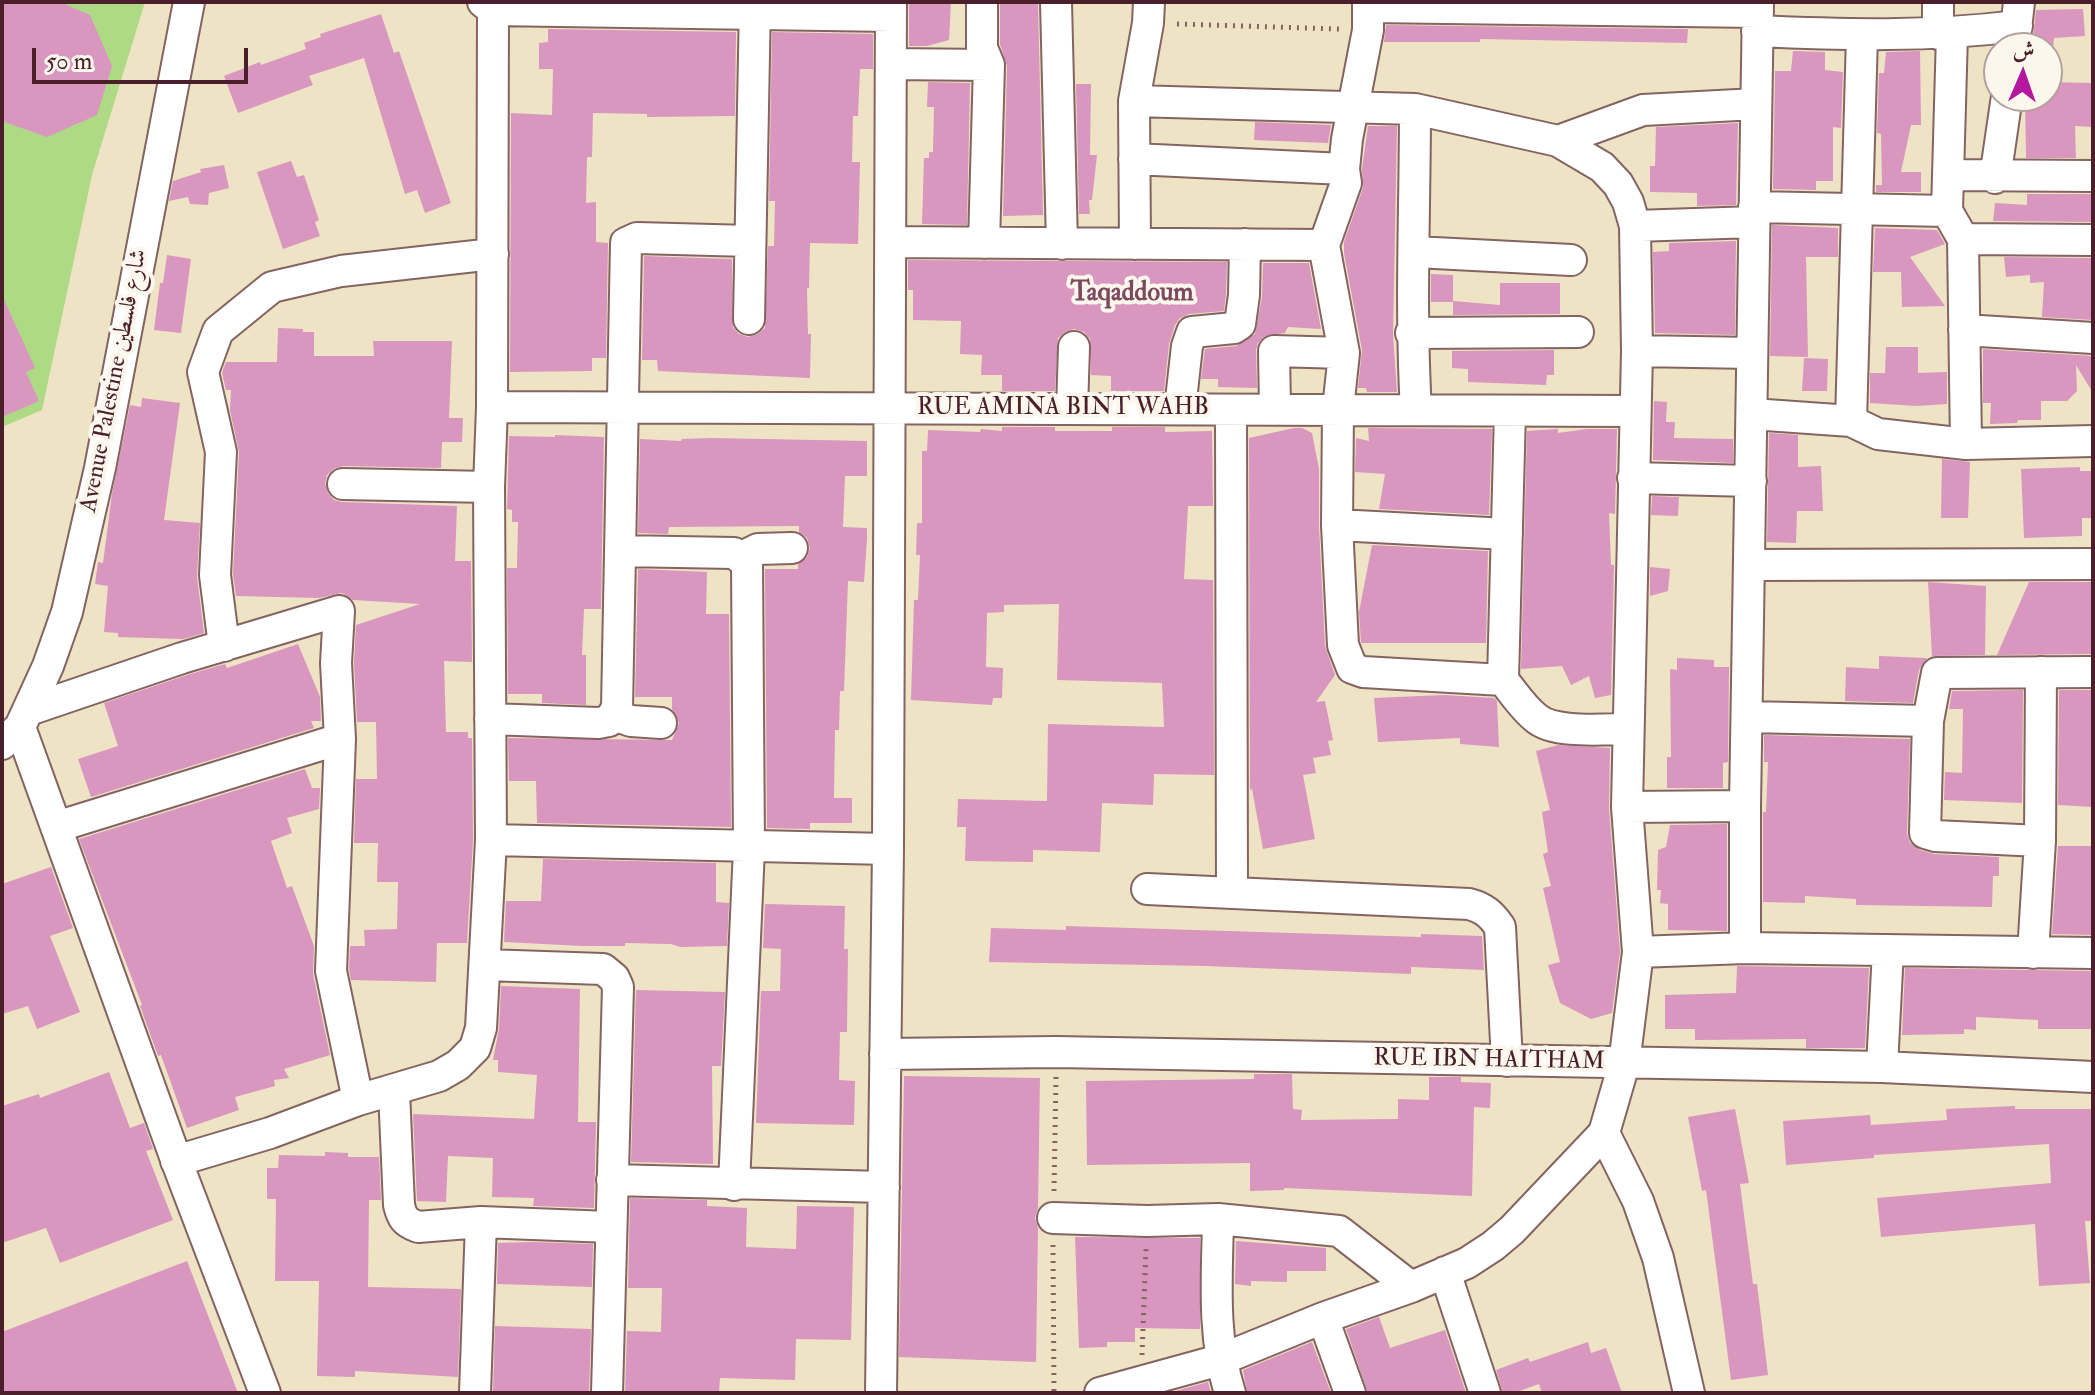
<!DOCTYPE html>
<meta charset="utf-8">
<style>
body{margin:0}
#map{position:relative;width:2095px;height:1395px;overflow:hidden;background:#efe3c5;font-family:"IM FELL Double Pica",Amiri,serif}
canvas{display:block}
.frame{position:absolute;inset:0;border:4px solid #4a1f2b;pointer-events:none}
.north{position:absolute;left:1983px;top:32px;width:80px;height:80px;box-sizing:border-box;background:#fbf7ec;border:2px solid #b4a19f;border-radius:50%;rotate:2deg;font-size:22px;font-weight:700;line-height:32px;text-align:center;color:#4a1f2b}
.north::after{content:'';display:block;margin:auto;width:28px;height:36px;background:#b5179e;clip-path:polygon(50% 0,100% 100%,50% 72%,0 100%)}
.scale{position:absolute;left:32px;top:48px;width:216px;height:36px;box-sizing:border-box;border:4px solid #4a1f2b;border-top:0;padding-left:10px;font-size:24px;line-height:28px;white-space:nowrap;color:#4a1f2b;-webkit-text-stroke:6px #fbf7ec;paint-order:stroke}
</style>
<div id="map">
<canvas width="2095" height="1395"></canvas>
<div class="frame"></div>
<div class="north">ش</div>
<div class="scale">50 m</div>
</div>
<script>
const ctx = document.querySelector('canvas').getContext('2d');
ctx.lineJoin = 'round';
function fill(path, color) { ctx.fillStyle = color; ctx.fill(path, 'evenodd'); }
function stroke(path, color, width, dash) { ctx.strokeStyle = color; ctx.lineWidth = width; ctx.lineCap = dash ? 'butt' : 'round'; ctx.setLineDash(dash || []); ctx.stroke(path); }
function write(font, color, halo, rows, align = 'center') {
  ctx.font = font + ' "IM FELL Double Pica",Amiri,serif'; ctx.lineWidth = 8; ctx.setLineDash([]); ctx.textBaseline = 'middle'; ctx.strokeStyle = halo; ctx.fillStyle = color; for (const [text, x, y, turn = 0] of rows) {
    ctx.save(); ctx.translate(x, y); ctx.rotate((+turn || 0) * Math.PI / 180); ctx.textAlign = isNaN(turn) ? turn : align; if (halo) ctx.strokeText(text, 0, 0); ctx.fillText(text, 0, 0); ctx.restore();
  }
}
const green = new Path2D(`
 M2,2H145L92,175L42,410L2,427Z`);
const building = new Path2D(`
 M2,2H60L90,15L112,66L97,115L47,137L2,121Z
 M909,2H951L949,40L927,46H909Z
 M1000,2H1038L1043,215L1003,216L1007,66L1000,44Z
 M2083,9L2085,36L2054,38L2053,48H2032L2036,10Z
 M381,14L394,53L399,51L451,203L425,213L417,190L405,194L364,58L309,76L313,85L238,113L224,76L260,62L261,65L306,49L304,43L321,37L320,34Z
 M1386,25L1688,29L1687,43L1480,39V42H1384Z
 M548,29L736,32L735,116L647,117V114L593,113L592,157H587L586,203L596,202V242L608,243L606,358H592V371L510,372L511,113L552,115L553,69H539V43L548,42Z
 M772,32L873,34V69H860L858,116H853L852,162H860L858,244L810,243L809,288H807L808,334H811L810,378L658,371L657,360H642L644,256L732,259L733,327L739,334L748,337L758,334L765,328L768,246H774L775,201H769Z
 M1793,51L1825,52V70L1843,72L1841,128L1833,127V181H1816V190L1773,189L1775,71H1791Z
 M1920,51L1921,125H1911L1901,172H1921V192H1876V185H1882L1881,134L1877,133L1879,73H1884L1886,52Z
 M928,82L970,83L967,225L922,224L924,158H929V152H933L934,107H927Z
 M2047,82L2093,83V127L2075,126L2076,158H2026L2025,96H2047Z
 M1076,84H1091L1090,155H1097L1092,200H1089L1090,214H1079Z
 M1255,122L1331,125L1328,143L1254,140Z
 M1738,123L1736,205L1697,206V193L1650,192V166H1655L1656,127Z
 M1368,126H1397L1393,334L1397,392H1367L1366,388H1358L1362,350L1344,253V242L1363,188L1362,169Z
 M291,161L297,177L304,175L319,220L315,222L320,236L283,249L257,172Z
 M224,165L229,188L209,193L208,205L190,204L188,197L169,201L173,181L201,172L200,169Z
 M2027,194H2093V222L1993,221L1995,203L2027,205Z
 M1772,225L1838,228V257H1806L1808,357L1770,356Z
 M1875,228L1937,230L1945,244L1910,257L1945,306L1902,307L1901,272H1873Z
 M1736,241L1735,335L1655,333L1653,252L1669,251V243Z
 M167,255L191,259L181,333L154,330L160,283H163Z
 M2004,257L2093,258V320L2042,317L2044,282L2030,283V275L2006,277Z
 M908,260L1227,262L1226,294L1224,311L1189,314L1180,318L1175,325L1169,344L1164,391H1111V376L1091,375L1090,339L1084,332L1074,329L1065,332L1058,338L1055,391H1002V375H981L982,355L960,354L961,321L913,320V290H908Z
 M1263,263H1309L1321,329L1288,327L1285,333L1265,336L1258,343L1256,350L1257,388L1218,387V379H1201L1205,349L1236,346L1255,334L1262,297Z
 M1431,274L1453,275V301L1500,305V283H1560V314L1453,315V302H1431Z
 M2,295L35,368L26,372L39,401L2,417Z
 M278,328L303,329V332H314V356H374L373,341H452L449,418H463L462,442H442L441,468L343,466L334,469L327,475L325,483L328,493L334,500L342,502L457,506L455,561H471L472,662L444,661L446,732H468V738H472L473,840L467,943H437L436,982L351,980L349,969L350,946H365L364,930L397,929L398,882H377L378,843H354L356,779H377L376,722H357L354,663L356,625L420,604L353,600L342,593L319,598L236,596L233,574L239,452L230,410L231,390H226L222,373L226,362H277Z
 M1886,347H1918V373L1947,372V404L1917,406L1870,403V373H1885Z
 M1983,349L2093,356V393L2076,365L2077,391L2067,401H2041V420H2018L2017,423L1990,424L1991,403H1983Z
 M1554,350V375H1547L1546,385L1468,382V369L1452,368V351Z
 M1804,358L1828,359L1827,391H1802Z
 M142,398L180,403L164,520L200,523L197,577L204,633L183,639L118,637V633L104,632L108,586L95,584L98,562L103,563L112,494L130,405L141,407Z
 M1654,401L1667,402L1666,422H1675L1674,438L1733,439V463L1653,460Z
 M1002,427H1055V431H1112V427H1165V432L1212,431L1213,506H1188L1184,579L1213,580L1214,775L1154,774L1153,805L1102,803L1100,852L1033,850V862L965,861L966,827H957L958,799L1047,801L1048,724L1164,727L1162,683L1057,680L1059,604L1004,605V612L987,613L986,667L1003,668L1002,698H993L992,705L911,700L914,600H918L920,555H916L917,523H922V451H927L928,430L980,432L981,429L1002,431Z
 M1294,428H1302L1312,433L1319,469V526L1325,646L1335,675L1316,702L1325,701L1333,740L1328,741L1331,755L1313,758L1316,773L1303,775L1315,839L1263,849L1252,789L1250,790L1249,438Z
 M1368,428L1492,429L1489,515L1379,509L1385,474L1355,472L1356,438L1369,441Z
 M1558,429V433L1587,429H1617L1615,514L1609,513L1611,565H1614L1611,695L1595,698L1589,676L1571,685L1562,666L1521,669L1527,431Z
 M1769,433L1798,435V467L1821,466L1823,511H1797L1796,543L1767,542Z
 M555,435L604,437L601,609H584L582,655H586V705L542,703V694H508L507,568H517L518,522H512V510L507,509L509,436L555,437Z
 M712,438L867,441V476H845L843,527L867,528V539L864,582L848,581L844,691H840L839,730H835L834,798H852V823H810V829L767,828L765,569H798V564L807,557L810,548L807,538L799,532V526L669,527L668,534L638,533L640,439L681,441L682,439Z
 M1942,459L1970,462L1968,518H1941Z
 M2080,467V471H2093V518H2082V536L2024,538L2021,469Z
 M1652,496L1679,497L1678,516L1651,515Z
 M1372,545L1488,551L1486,643H1361L1359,612Z
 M1650,567L1670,569L1668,591L1650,596Z
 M638,569L707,572L706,614H729L731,827L537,823L536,781H509L508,738L672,740L679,723L672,709V697H635Z
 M1928,582L1986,586L1985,655L1932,656Z
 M2029,582H2093V654L1997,655Z
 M298,644L320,697L321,721H311L314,728L91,797L78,759L118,746L104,703L187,675L225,664L227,668Z
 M1879,656L1927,658L1919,670L1913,703L1845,701L1846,667L1879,669Z
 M1677,658L1714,660V667H1729L1728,762L1723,763V788H1667V757H1671L1670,669L1677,670Z
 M2023,690L2022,803L1944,800L1945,772L1962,773L1963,709H1949L1952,691Z
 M2059,690H2093V807L2058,805Z
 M1444,695L1494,698L1497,701L1499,747L1460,744V738L1378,742L1374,698Z
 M1764,735L1910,739L1907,833L1910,843L1920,850L1934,854L1999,857V876H1993L1992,907L1856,905V899L1805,896V903L1763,902V812H1766L1768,762H1764Z
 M1558,745L1610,748L1609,808L1620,952L1612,1013L1591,1019L1560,1003L1548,965L1560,962L1543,888L1551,886L1543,854L1548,852L1542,812L1550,810L1536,751Z
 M305,769L312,788H320L319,809L287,818L292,833L271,841L287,888L292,886L314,946L313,974L330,1055L284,1069L289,1078L274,1080L275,1086L235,1097L239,1110L187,1128L161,1055L158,1056L140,1006L142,1005L79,839Z
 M1727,824V931L1668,930V904L1660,903L1661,890H1657L1658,850L1666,847L1670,825Z
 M2058,846H2092L2093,935L2052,934Z
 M543,859L716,863V902L729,903L727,946L680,947L671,944L625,943V946H583L504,942L506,901H541Z
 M51,867L73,928L50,936L80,1012L37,1029L28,1006L2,1014V884Z
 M765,904L845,906L844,949H848L847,1032H840L839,1080L855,1081L854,1125L756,1123L761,991H780L781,949L763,948Z
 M1066,926L1421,937V934L1482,936L1484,970L1411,967V974L1205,966L989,962L991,928L1066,930Z
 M1737,966L1869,968L1865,1048H1806V1039L1695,1040V1029H1665V995L1736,993Z
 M1905,968L2093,971V1029H2038V1020L1976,1017V1030L1964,1029V1034L1902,1035Z
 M501,986L580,989L578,1122H596L594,1208L533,1206L534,1198L492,1197L493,1158L448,1156L446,1202L417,1201L413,1114L534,1119L537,1075L498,1072V1060H493L499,1029Z
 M636,990L725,992L721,1066H712L713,1164L631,1162Z
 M109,1072L130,1128L144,1123L153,1149L146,1151L173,1220L60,1263L46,1228L2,1243V1106L39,1094L40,1098Z
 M1254,1074H1292L1293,1109L1302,1110L1301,1120L1398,1119V1099L1429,1100V1077H1461V1082L1491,1083L1490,1108L1474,1107L1472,1196L1284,1188V1190L1250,1191V1163L1087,1165L1086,1081L1254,1079Z
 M904,1076L1040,1078L1038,1208L1035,1218L1038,1228L1036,1362L899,1357Z
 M2015,1106V1109H2093V1221H2085L2090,1283L2039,1286L2035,1224L1881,1237L1877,1198L2051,1183L2049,1144L1874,1155V1158L1786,1165L1783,1121L1870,1115L1871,1125L1947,1120L1946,1109Z
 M1735,1109L1749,1183L1740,1184L1753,1284H1757L1768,1375L1731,1380L1706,1190L1702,1191L1688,1117Z
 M325,1152L348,1153V1157H379L381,1200H369L368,1287L461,1289L458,1377L355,1371V1377L317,1376L319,1281H275L276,1199H267V1168H278L279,1155L325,1156Z
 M630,1198L707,1200V1206L747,1208L746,1247L796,1249L797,1206L854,1207L851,1340L796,1339L795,1380L720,1378L719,1393H625L627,1331L661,1332L662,1288H628Z
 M1075,1237L1200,1238V1329L1135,1328V1342H1107V1347L1079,1348Z
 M1236,1241L1326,1248V1271H1287V1282L1251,1281V1286L1235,1284Z
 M532,1242L593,1244L592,1287L497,1284L498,1243Z
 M187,1261L238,1393H2V1332Z
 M1379,1317L1390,1348L1445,1330L1466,1393H1368L1346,1329Z
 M495,1326L591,1329L589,1393H493Z
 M1312,1342L1331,1393H1247L1243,1370Z
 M1588,1342L1591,1353L1606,1348L1622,1393H1542L1539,1384L1514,1393H1503L1496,1370L1528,1358L1530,1362Z
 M1208,1382L1211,1393H1168Z`);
const path = new Path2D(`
 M1177,24L1339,29
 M1054,1191L1056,1077
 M1053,1245L1054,1393
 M1142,1355L1146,1249`);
const minor = new Path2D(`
 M982,2V48L989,65L984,243
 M1056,2L1062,244
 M1368,2V30L1347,139L1344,169L1346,183L1324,245L1344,353L1338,409L1337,525L1343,645L1352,668L1363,672L1503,680C1513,692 1523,708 1536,718C1554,734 1604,729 1628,729
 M1368,7L1758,12
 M493,10L891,16
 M1757,31C1846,35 1928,37 2017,26
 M1938,34V2
 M1952,34L1947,211L1963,239L1966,444
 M2014,48L2019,2
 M891,64L989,65
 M1415,109C1415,209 1410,310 1416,410
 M1558,141L1643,110L1756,104
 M1134,159L1344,169
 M1950,175L2093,176
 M1995,178L2007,96
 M1754,207L1947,211
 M1635,226L1754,222
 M1963,239L2093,240
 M892,242L1324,245
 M1135,244L1134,101L1148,23L1149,2
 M1415,252L1571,260
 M749,319L755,2
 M1964,330L2093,338
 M1411,333L1578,332
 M1637,351L1752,353
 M492,407L1635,411
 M1072,409L1074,347
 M1180,409L1187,346L1192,332L1234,328L1240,324L1244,295L1245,244
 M1275,409L1274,351L1344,353
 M1231,411L1232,893
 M1752,414L1851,421L1878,434L1966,444L2093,441
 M1851,421L1862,36
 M1633,478L1751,481
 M343,484L489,487
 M1337,525L1507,534
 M620,551L734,553L747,563L749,848L734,1185
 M742,557L758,549L792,548
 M1749,565L2093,564
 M224,646L215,575L221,452L203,372L218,331L272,287L341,271L493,254
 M1503,680L1510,411
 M29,710L182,658L339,611L336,663L340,739L56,827
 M614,715L631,721L661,723
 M1748,717L1928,721
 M490,719L598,723L609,721L617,708L626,243L637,238L750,241
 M20,727L178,1165L265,1393
 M340,739L331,971L358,1100
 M2,744L20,727L48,666L67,612L100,468L189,2
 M1627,807L1745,806
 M491,840L888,849
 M2040,841L1935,836L1925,833L1928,721L1937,673L2093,672
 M1147,889L1469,904C1484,908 1491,914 1500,927L1507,1061
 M1745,948V806L1758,2
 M1638,952L1745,948L2093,953
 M2033,953L2040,841L2041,672
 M485,965L603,969L614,978L618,987L607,1393
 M885,1054L1056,1052L1882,1067L2093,1077
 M1882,1067L1888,950
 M394,1091L399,1205C402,1218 405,1222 418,1227L481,1222L610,1227
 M1604,1133L1638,1201L1658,1258L1689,1393
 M176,1161L270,1133L358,1100L439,1076L458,1065L475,1048L481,1028L491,840L489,487L492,407L493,10L483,2
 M612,1180L884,1187
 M1053,1218L1147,1221L1218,1219L1339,1231L1411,1287
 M1218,1219C1217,1278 1212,1336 1230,1393
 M1445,1272L1485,1393
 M1323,1318L1350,1393
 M475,1393L481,1222
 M881,1393L888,849L891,2
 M1100,1393L1220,1360L1323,1318L1411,1287L1467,1263L1493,1246L1512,1230L1604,1133L1624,1064L1638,952L1627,807L1637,351L1635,226L1628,202L1618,184L1602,167L1558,141L1415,109L1134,101`);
const streetNames = [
 ["Avenue Palestine شارع فلسطين",115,381,-79],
 ["RUE AMINA BINT WAHB",1063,409],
 ["RUE IBN HAITHAM",1489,1061,1]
];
const neighbourhoodNames = [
 ["Taqaddoum",1132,294]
];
fill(green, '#aed985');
fill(building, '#d996bf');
stroke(minor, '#846461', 34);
stroke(path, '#846461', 5, [2, 6]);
stroke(minor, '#fff', 30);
write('24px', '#4a1f2b', '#fbf7ec', streetNames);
write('bold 26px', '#7c495f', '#fbf7ec', neighbourhoodNames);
</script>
